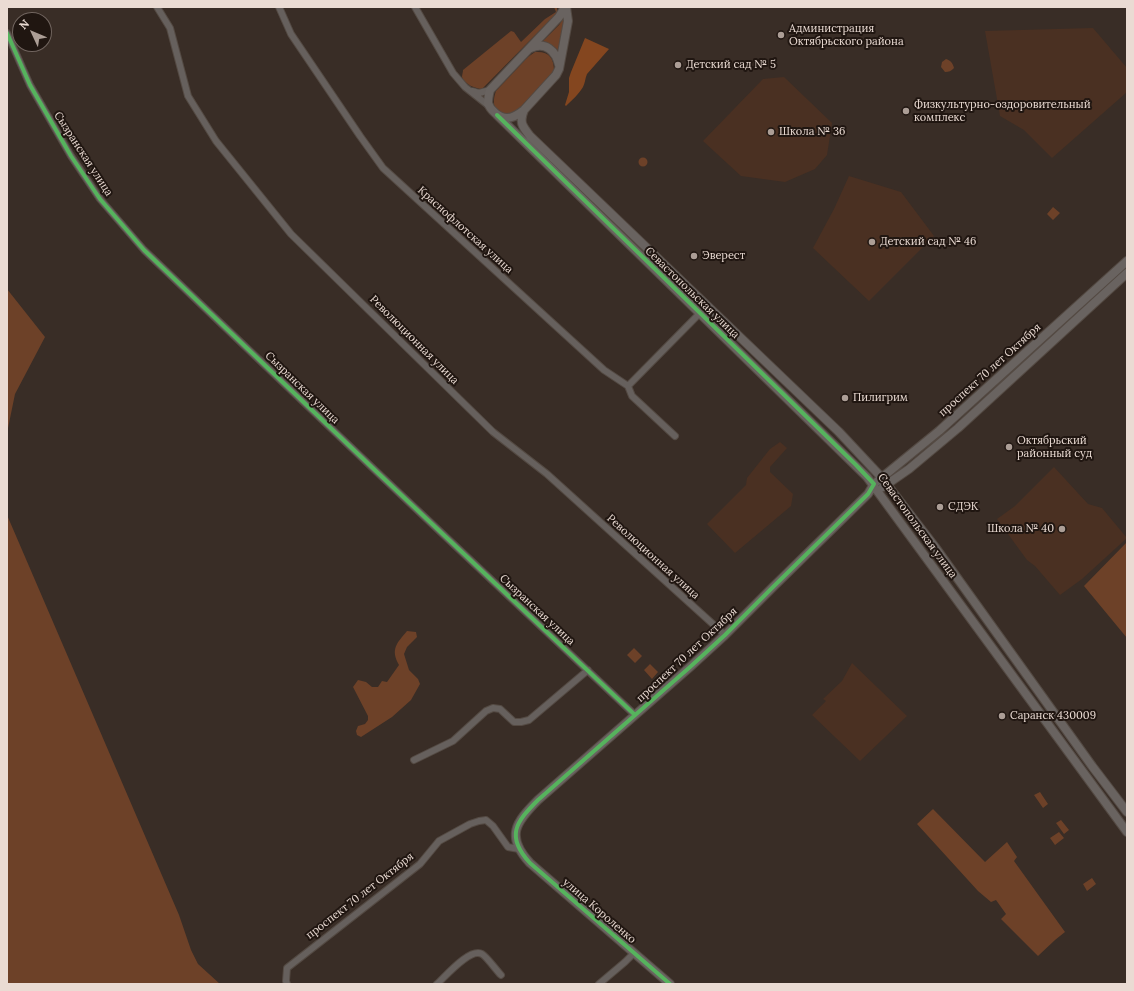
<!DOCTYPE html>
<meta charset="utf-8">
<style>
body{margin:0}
#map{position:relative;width:1134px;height:991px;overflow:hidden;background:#392d26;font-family:Lora,serif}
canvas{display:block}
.frame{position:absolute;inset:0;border:8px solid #eadbd3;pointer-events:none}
.north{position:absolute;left:12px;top:12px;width:40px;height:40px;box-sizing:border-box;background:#201611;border:1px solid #71655f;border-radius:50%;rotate:314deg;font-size:11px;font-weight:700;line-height:16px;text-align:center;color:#eadbd3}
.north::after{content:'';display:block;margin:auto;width:14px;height:18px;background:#ac9e96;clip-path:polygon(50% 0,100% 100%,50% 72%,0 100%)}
</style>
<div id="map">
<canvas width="1134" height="991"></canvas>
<div class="frame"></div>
<div class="north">N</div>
</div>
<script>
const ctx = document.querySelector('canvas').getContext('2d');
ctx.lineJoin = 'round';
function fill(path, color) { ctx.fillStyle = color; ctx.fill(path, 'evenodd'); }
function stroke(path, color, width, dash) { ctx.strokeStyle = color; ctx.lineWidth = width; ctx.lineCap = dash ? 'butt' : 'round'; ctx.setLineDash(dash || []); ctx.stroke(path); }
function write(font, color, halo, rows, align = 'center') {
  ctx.font = font + ' Lora,serif'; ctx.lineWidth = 4; ctx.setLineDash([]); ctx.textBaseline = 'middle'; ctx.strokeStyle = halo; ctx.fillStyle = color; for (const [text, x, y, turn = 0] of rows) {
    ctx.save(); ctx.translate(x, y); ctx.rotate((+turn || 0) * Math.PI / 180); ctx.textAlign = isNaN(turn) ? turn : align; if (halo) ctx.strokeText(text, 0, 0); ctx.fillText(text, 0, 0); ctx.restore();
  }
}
const built = new Path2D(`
 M1093,28L1127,68V92L1052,158L1024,130L1000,116L985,31Z
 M784,77L832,123L827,155L815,169L785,182L741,176L703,141L763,79Z
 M849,176L901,192L934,236L869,301L813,248L834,209Z
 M780,442L787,448L770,467V472L793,494L791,506L735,553L707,524L746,485L747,478L770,449Z
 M1054,467L1088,504L1102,508L1127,538L1082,579L1060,595L1035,566L1027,560L997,519L1015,506Z
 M852,663L907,716L860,761L812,715L826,701L823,699L842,681Z`);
const green = new Path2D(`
 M554,7H557V13L482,89C476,89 464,84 462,77C462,75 463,72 463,70L511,31L514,32L521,42L545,19L556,12Z
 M565,16L559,51L553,46L543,41L559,25Z
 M535,52C549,51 554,58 554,71L517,111L512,115C509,114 505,114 502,113C492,111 493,99 496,91L528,57Z
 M946,59C950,60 953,63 954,68C951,71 949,72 945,72L941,67L942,62Z
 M638.5 162a4.5 4.5 0 1 1 9 0a4.5 4.5 0 1 1-9 0Z
 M1053,207L1060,213L1053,220L1047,214Z
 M7,289L45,337L15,394L7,433Z
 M7,515L179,915L191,950L198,964L220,984H7Z
 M1127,542V638L1084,586Z
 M407,631L416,632L417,637L407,647L404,654L409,670L418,679L420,684L411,700L392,717L361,737L357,735L356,731L358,726L365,724L368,720V716L353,687L358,680L366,682L372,687H378L382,681L387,682L399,665C390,649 397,643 407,631Z
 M634,648L642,656L635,663L627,655Z
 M650,664L658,672L652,679L644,670Z
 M1040,792L1048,804L1043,808L1034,795Z
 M933,809L985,862L1007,842L1017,857L1014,861L1065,932L1055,940L1038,956L1001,919L1006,914L996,900L991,902L978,891L917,824Z
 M1061,820L1069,830L1064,834L1056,823Z
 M1059,832L1064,838L1055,845L1050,838Z
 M1092,878L1096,884L1087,891L1083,884Z`);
const forest = new Path2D(`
 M585,38L609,49L587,74C585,79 585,83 583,87C579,94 572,100 566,106L565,105L569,92V78L571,72Z`);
const street = new Path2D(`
 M157,7L170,28L188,96L216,141L291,234L493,432L547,474L725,635
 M279,7L291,34L360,136L383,168L604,370L628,386L632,396L675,436
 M415,7L453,73L465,87L489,106
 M7,33L30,85L71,156L100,199L144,250L379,474L635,715
 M472,91L479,93L490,90
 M628,386L700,313
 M414,760L453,741L486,711L493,708L500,709L514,722H521L529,720L588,670
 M287,984L286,981L287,968L420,864L439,841L470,824L479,821L486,820L493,826L508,847L519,849
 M437,984C445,977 470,947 482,954C487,957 496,970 501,975
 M599,984L625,962L634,953`);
const secondary = new Path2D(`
 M565,7L559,17L490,90C489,94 488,98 488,103C490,110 499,118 507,118C513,118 519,114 524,110L556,75L559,69L568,21L566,7
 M531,48C545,41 556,51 559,65
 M524,110C519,122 522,126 530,136L839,432L882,478L935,547L1092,766L1127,812
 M497,115L867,477L1127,832
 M883,487L909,469L958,428L1127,273
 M670,984L530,863C505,836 516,822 538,800L690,667L725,635L773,587L868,494L874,484L939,431L1127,261`);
const cycleway = new Path2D(`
 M7,33L30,85L71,156L100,199L144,250L379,474L635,715
 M497,115L856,465L874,484L868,494L773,587L725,635L690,667L538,800C516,822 505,836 530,863L670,984`);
const markers = [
 [781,35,4,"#ac9e96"],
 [678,65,4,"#ac9e96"],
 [906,111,4,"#ac9e96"],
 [771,132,4,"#ac9e96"],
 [872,242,4,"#ac9e96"],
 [694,256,4,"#ac9e96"],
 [845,398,4,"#ac9e96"],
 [1009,447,4,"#ac9e96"],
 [940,507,4,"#ac9e96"],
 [1062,529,4,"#ac9e96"],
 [1002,716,4,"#ac9e96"]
];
const poiNames = [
 ["Администрация",789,29],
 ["Октябрьского района",789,42],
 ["Детский сад № 5",686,65],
 ["Физкультурно-оздоровительный",914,105],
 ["комплекс",914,118],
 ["Школа № 36",779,132],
 ["Детский сад № 46",880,242],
 ["Эверест",702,256],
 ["Пилигрим",853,398],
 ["Октябрьский",1017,441],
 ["районный суд",1017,454],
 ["СДЭК",948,507],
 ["Школа № 40",1054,529,"right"],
 ["Саранск 430009",1010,716]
];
const streetNames = [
 ["Сызранская улица",83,154,57],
 ["Краснофлотская улица",465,230,42],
 ["Севастопольская улица",692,293,44],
 ["Революционная улица",414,340,45],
 ["проспект 70 лет Октября",990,370,-42],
 ["Сызранская улица",302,388,44],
 ["Севастопольская улица",917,526,54],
 ["Революционная улица",653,557,42],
 ["Сызранская улица",537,610,43],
 ["проспект 70 лет Октября",687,655,-43],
 ["проспект 70 лет Октября",360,896,-38],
 ["улица Короленко",599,911,41]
];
fill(built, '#4a3022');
fill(green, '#6d4128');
fill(forest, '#84461f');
stroke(street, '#544a43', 8);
stroke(secondary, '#544a43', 10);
stroke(street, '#66605d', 6);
stroke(secondary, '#696360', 8);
stroke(cycleway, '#56b35d', 4);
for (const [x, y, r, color] of markers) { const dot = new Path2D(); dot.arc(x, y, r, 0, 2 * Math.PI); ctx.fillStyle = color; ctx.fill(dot); stroke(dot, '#201611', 1.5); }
write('11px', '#eadbd3', '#201611', poiNames, 'left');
write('11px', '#eadbd3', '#201611', streetNames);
</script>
